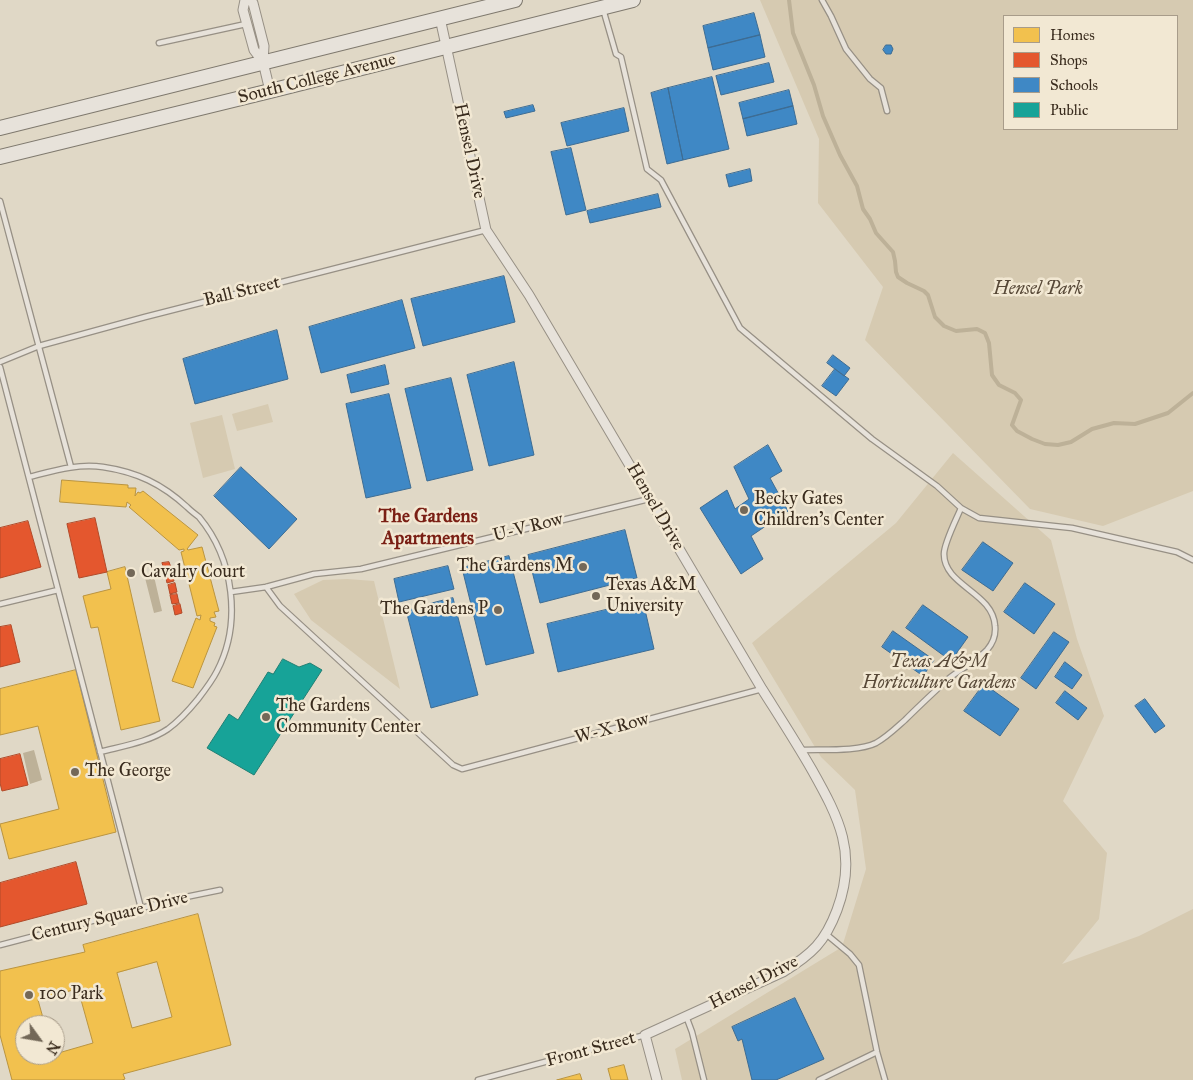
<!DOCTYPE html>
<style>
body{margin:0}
#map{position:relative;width:1193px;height:1080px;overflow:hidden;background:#e0d8c6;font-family:"IM FELL Great Primer",serif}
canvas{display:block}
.legend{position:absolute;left:1003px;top:15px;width:175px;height:115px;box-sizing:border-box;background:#f2e8d3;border:1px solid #a89c8a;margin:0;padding:6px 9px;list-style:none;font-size:15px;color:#392b1d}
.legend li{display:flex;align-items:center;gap:10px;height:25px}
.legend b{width:25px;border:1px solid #a89c8a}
.north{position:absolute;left:15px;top:1015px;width:50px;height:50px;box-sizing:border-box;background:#f2e8d3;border:1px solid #a89c8a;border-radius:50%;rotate:122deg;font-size:14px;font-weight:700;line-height:20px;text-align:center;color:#392b1d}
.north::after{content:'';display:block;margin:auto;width:18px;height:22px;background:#736858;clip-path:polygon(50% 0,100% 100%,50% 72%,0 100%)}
</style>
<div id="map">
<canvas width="1193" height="1080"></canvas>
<ul class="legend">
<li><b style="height:14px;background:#f2c14e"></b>Homes</li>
<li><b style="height:14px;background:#e4572e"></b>Shops</li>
<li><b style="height:14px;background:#3f88c5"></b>Schools</li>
<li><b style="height:14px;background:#17a398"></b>Public</li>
</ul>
<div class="north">N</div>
</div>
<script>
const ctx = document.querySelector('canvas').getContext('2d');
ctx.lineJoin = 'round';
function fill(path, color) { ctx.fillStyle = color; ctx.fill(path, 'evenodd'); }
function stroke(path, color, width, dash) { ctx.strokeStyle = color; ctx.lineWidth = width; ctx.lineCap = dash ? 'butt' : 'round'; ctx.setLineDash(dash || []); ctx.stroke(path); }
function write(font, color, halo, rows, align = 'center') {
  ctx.font = font + ' "IM FELL Great Primer",serif'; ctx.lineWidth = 5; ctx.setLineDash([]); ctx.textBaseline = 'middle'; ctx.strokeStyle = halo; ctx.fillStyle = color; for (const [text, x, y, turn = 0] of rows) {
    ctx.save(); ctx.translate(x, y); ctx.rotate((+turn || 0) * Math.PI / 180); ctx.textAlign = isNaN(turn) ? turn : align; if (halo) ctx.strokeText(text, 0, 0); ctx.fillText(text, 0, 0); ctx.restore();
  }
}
const green = new Path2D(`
 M760,0H1193V491L1103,526L1030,509L865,340L883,287L818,203L819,139ZM1004,16H1177V129H1004Z
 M268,404L273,422L237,431L232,414Z
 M222,415L235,469L203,478L190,423Z
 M953,453L1051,540L1077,639L1104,716L1063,801L1107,853L1099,919L1062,964L1139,936L1193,909V1080H682L675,1049L842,947L866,869L855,790L821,757L752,643L896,523Z
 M347,579L374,581L400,689L311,620L294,594L323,580Z`);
const water = new Path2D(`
 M153,572L162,611L154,613L144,574Z
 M34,750L42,780L30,784L23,753Z`);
const homes = new Path2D(`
 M62,480L128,485V488H136L135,496L138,492L140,493L143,491L198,535L187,549L188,550L202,547L219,611L214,612L216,617L210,618V621L215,623L214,626L217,627L193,688L172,681L196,618L200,620L201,615L197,616L181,552L184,551V549L179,550L129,507L131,505L127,502L126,507L60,502Z
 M125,567L160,721L121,730L98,627L91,628L83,596L111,589L107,572Z
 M76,670L116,832L9,859L0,824L59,809L38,726L0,735V689Z
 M198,914L231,1045L123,1074L125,1079L122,1080H12L0,1035V971L85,952L83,945ZM157,962L172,1017L132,1028L117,973ZM78,989L93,1043L55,1054V1055H25V1025H45L38,1000Z
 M624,1065L628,1080H611L608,1069Z
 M580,1074L582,1080H557Z`);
const shops = new Path2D(`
 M95,518L107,572L79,578L67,524Z
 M28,521L41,567L0,578V528Z
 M169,562L172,570L165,572L162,563Z
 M172,572L174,581L167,583L165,574Z
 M175,583L177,592L170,594L168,585Z
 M177,594L179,603L172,604L170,595Z
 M180,604L182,613L175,615L173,606Z
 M11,625L20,662L0,667V627Z
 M20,754L28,785L2,791L0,783V759Z
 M76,862L87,904L0,927V883Z`);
const schools = new Path2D(`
 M754,13L760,35L708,48L703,26Z
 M760,35L765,57L713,70L708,48Z
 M886,45H891L893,49L891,54H886L883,50Z
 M769,63L774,82L721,95L716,76Z
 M712,77L729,149L683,160L668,88Z
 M668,88L683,160L667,164L651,93Z
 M789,90L793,106L743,119L739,103Z
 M533,105L535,111L506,118L504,112Z
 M793,106L797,124L747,136L743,119Z
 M624,108L629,131L567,146L561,123Z
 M571,148L586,210L566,215L551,152Z
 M750,169L752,181L729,187L726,175Z
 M658,194L661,207L590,223L587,211Z
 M504,276L515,322L423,346L411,299Z
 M402,300L415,348L321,373L309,327Z
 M277,330L288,379L195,404L183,359Z
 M833,355L850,368L844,376L827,363Z
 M514,362L534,455L489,466L467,375Z
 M385,365L389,384L351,393L347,375Z
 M835,369L849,379L836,396L822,386Z
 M451,378L473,470L427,481L405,389Z
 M389,394L411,488L366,498L346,404Z
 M768,445L782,471L770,478L788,511L751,536L763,559L741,574L700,508L727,490L735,509L749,499L734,467Z
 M241,467L297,519L269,549L214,496Z
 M625,530L637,578L540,603L528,555Z
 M983,542L1013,563L993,591L962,570Z
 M509,556L534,653L486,665L462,568Z
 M448,566L454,589L399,602L394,579Z
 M1025,583L1055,604L1034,634L1004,612Z
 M453,598L478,695L431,708L406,610Z
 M643,601L654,649L558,672L547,624Z
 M923,605L968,637L951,661L906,628Z
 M893,631L934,660L923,676L882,647Z
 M1054,632L1069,642L1036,689L1021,678Z
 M1065,662L1082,675L1072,689L1055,677Z
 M984,684L1019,709L1000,736L964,711Z
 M1065,691L1087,708L1078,720L1056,703Z
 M1145,699L1165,726L1155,733L1135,706Z
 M795,998L824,1059L776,1080H752L742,1039L738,1041L732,1027Z`);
const public = new Path2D(`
 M283,659L299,667L310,663L322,670L254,775L207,748L229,714L238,720L268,672L273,674Z`);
const stream = new Path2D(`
 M789,0L793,33L814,85L823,116L840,155L857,186L863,209L870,219L876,233L893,252L895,261L896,272L898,277L907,283L924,291L928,295L935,317L944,326L956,331L977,329L985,333L989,343L992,375L999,385L1015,393L1021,400L1012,425L1017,431L1032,439L1045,444L1058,445L1071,442L1092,429L1114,423L1135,424L1168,413L1193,393`);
const service = new Path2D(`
 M822,0L831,16L846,49L870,79L881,88L887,111
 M603,9L616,54L621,57L647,169L661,180L740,328L872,439L937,486L961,508L979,518L1072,528L1177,552L1193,560
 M159,43L246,24
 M0,201L71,467
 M0,362L39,346L145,317L486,230
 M0,367L141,908
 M29,477C53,471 78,463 103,467C137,472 162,484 187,507C191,511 195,514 199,517C234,559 242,623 217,671C212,681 205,690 198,699C189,710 179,721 168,729C149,742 123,746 100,752
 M266,587L280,606L453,765L462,769L762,689
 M231,592L266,587L314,574L361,569L649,499
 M0,604L58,590
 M800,750C821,749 858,752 876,743C887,737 896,728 905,720C919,706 933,693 947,680C959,670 975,662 987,650C993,643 996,635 995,626C993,592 944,586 944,554C944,543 957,518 961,508
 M826,934L850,954L859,965L877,1052L885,1080
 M0,945L176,899L220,890
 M686,1016L692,1032L704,1080
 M478,1080L645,1035
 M819,1080L877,1052`);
const minor = new Path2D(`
 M245,0L243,10L254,50L263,62
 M250,0L253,3L264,46L263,62L270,91
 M440,18L486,230L529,295L762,689C779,716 796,742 812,770C839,818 858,854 837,910C825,942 812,954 783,972L645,1035L657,1080`);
const secondary = new Path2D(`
 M0,128L515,0
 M0,157L270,91L633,0`);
const markers = [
 [744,510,5,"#736858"],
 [583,567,5,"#736858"],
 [131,573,5,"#736858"],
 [596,596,5,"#736858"],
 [498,610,5,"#736858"],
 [266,717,5,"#736858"],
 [75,772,5,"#736858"],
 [29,995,5,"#736858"]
];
const streetNames = [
 ["South College Avenue",317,79,-14],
 ["Hensel Drive",469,151,78],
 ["Ball Street",242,292,-14],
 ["Hensel Drive",655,507,60],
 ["U-V Row",528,528,-14],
 ["W-X Row",612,729,-15],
 ["Century Square Drive",110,917,-14],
 ["Hensel Drive",754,983,-27],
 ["Front Street",591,1050,-15]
];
const parkNames = [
 ["Hensel Park",1038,290],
 ["Texas A&M",939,663],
 ["Horticulture Gardens",939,684]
];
const poiNames = [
 ["Becky Gates",754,500],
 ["Children's Center",754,521],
 ["The Gardens M",573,567,"right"],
 ["Cavalry Court",141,573],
 ["Texas A&M",606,586],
 ["University",606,607],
 ["The Gardens P",488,610,"right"],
 ["The Gardens",276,707],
 ["Community Center",276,728],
 ["The George",85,772],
 ["100 Park",39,995]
];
const neighbourhoodNames = [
 ["The Gardens",428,517],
 ["Apartments",428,539]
];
fill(green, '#d6cab1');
fill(water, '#bdb198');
fill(homes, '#f2c14e');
stroke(homes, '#ba943f', 1);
fill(shops, '#e4572e');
stroke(shops, '#b14a29', 1);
fill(schools, '#3f88c5');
stroke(schools, '#3d6c93', 1);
fill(public, '#17a398');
stroke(public, '#217f73', 1);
stroke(stream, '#bdb198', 4);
stroke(service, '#979085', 7);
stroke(minor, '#979085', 11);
stroke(secondary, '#7f796e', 16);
stroke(service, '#e7e2da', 4.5);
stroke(minor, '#e7e2da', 9);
stroke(secondary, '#e7e2da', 14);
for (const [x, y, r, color] of markers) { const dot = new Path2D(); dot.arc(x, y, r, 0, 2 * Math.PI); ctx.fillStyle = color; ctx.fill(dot); stroke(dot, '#f2e8d3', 2); }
write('18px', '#392b1d', '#f2e8d3', streetNames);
write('italic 18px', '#574837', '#f2e8d3', parkNames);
write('18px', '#392b1d', '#f2e8d3', poiNames, 'left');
write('bold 19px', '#7a1f14', '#f2e8d3', neighbourhoodNames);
</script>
